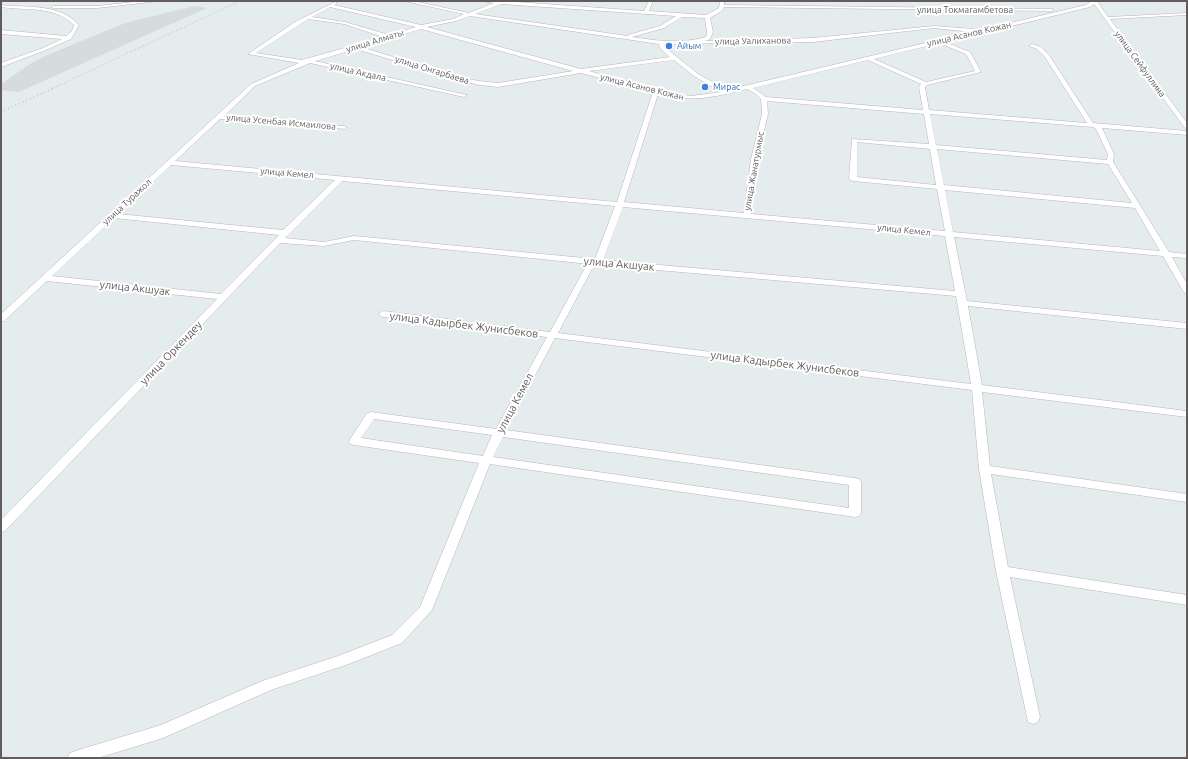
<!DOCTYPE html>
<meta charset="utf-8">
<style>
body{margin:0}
#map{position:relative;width:1188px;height:759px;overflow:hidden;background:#e4eced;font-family:Ubuntu,sans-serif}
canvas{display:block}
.frame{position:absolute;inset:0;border:2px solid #635c5c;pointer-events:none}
</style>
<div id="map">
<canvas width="1188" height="759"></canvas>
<div class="frame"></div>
</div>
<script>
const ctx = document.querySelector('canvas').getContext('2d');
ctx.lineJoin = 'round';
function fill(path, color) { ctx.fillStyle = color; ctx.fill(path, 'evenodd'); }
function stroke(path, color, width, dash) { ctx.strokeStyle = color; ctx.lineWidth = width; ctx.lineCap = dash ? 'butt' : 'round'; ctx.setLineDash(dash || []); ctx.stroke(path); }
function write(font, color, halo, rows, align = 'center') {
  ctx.font = font + ' Ubuntu,sans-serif'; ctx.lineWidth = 4; ctx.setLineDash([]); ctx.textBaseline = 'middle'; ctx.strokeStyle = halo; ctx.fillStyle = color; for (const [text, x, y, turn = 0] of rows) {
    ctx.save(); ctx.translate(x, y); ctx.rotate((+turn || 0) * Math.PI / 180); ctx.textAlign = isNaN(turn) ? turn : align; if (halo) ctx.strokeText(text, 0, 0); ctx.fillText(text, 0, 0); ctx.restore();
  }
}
const industrial = new Path2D(`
 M194,6L207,8L19,92L1,90V85L11,77L30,64L45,56L125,23Z`);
const street = new Path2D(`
 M143,1H159L97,8H53L51,7L53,6H97Z
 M404,1H413L469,13L494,3L481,1H502L644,11L649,1H653L649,11L706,15L719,8L720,1H724V5L1052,9L1054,10L1052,11L724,7L723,10L710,18L713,32L710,39L705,41L813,38L934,26L974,29L976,31L1086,5L1092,1H1097L1108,17L1187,13V15L1110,19L1187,123V129L1185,128L1094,4L1090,7L945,42L970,52L981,72L927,85L925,87L929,110L1087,123L1045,57L1037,49L1029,46L1032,44L1041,47L1049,55L1093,123L1187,131V135L1102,128L1114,154L1113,162L1169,252L1187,254V258L1172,257L1187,284V294L1183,291L1163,256L954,237L967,301L1187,323V329L968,306L982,385L1187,411V417L982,392L990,466L1187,494V502L991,474L1008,567L1187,595V605L1010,577L1040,717L1038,722L1033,724L1028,722L996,571L979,469L972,390L555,338L506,430L855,478L859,479L861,482V513L859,516L855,517L490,464L432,610L402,643L346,665L271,690L163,738L98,758H67L70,753L75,751L161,725L262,681L338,656L392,635L420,607L479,463L354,445L350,444L349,441L367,413L371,412L496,429L547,337L383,317L378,314L383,311L550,332L585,268L590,264L354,240L324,246L280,243L5,531L1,532V520L217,299L47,281L4,321L1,322V314L251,84L299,63L248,54L295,22L335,2L337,3L334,5L421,25L453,19L464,14ZM501,4L676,16L660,26L628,35V36L475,14ZM330,7L416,27L389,35L345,22L312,17ZM470,16L659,44L660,48L670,57L581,69L427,27L456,21ZM682,17L705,18L707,32L706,37C682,44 657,41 632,37L664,28ZM308,19L344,24L383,37L302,60L256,53ZM934,28L972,32L727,90L698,74L667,49L664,44L813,42ZM421,29L573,71L498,83L479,81L458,77L361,47ZM939,43L966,54L975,71L926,82L874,59ZM356,49L455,79L479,85L498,87L581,73L653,92L617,202L175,161L220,119L346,129V127L344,126L224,116L255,86L310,63L464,97L467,95L315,61ZM674,60L694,76L721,92L691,96L665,92L589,71ZM868,60L921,84L919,87L923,110L766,97L753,88ZM747,89L756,94L761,99L762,114L751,159L744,213L624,202L658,94C692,103 714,97 747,89ZM767,101L924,114L929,144L852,139L849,179L853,181L937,189L945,231L751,214L757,159L768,114ZM930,114L1093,127L1096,129L1108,154L1107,160L936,145ZM857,142L930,149L936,185L857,177ZM937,149L1108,164L1132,203L944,185ZM171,165L335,180L283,230L118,214ZM342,181L615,206L595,259L354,236L324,242L285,238ZM945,190L1135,208L1160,251L953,232ZM623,207L945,236L955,291L603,260ZM114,218L279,235L221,294L52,276ZM600,265L956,296L971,384L558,333L592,269ZM374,419L492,435L483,456L361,438ZM503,437L849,485V508L493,457Z
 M1,5C28,8 59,3 79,25L71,39L46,50L1,67V63L43,48L62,39L1,34V30L66,36L72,31L74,25C53,5 28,11 1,7Z`);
const railFar1 = new Path2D(`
 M51,89L240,1`);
const rail = new Path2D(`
 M1,112L54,88`);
const markers = [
 [669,46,4,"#3f7fe0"],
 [705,87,4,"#3f7fe0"]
];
const farStreetnames = [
 ["улица Токмагамбетова",965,10],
 ["улица Асанов Кожан",969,34,-13],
 ["улица Алматы",375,41,-17],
 ["улица Уалиханова",753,41,-1],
 ["улица Сейфуллина",1140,64,54],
 ["улица Онгарбаева",432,70,17],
 ["улица Акдала",358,72,13],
 ["улица Асанов Кожан",642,87,14],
 ["улица Усенбая Исмаилова",281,122,5],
 ["улица Жанатурмыс",754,171,-80],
 ["улица Кемел",287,173,5],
 ["улица Туражол",127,202,-43],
 ["улица Кемел",904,230,6]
];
const farShopnames = [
 ["Айым",677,46],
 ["Мирас",713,87]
];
const streetNames = [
 ["улица Акшуак",619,264,5],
 ["улица Акшуак",135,288,6],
 ["улица Кадырбек Жунисбеков",464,325,7],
 ["улица Оркендеу",171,353,-46],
 ["улица Кадырбек Жунисбеков",785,364,7],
 ["улица Кемел",515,403,-62]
];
fill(industrial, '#d6dcdc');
stroke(street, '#bab4b4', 1);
fill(street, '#fff');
stroke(railFar1, '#b1b0b0', 1.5, [0.5, 2.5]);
stroke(rail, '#b1b0b0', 2, [0.5, 3.5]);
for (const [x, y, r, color] of markers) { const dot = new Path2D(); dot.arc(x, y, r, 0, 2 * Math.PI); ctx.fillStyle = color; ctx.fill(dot); stroke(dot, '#fff', 1.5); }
write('9px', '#635c5c', '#fff', farStreetnames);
write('9px', '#366cbe', '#fff', farShopnames, 'left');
write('11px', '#635c5c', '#fff', streetNames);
</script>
